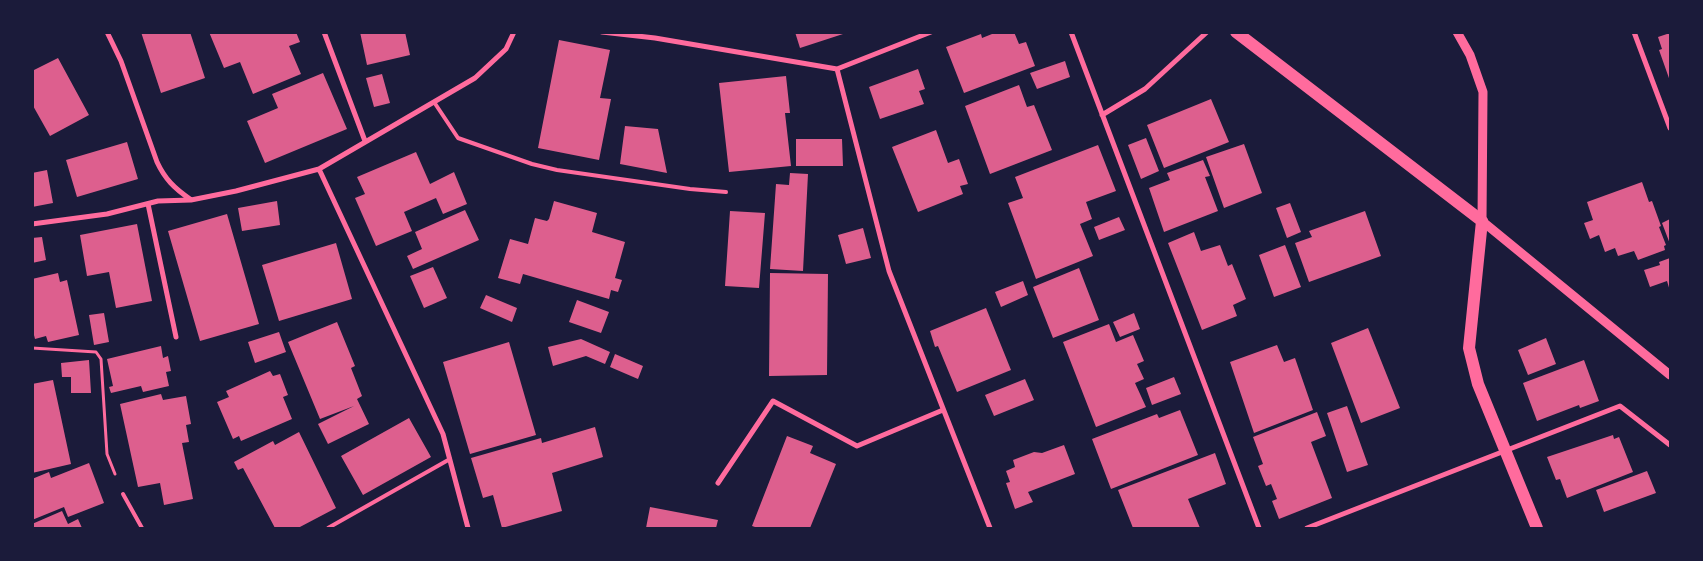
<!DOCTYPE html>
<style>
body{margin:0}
#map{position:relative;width:1703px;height:561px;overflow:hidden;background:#1b1b3a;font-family:"DejaVu Sans",sans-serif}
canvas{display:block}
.frame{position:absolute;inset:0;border:34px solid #1b1b3a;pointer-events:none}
</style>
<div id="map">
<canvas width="1703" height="561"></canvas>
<div class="frame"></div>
</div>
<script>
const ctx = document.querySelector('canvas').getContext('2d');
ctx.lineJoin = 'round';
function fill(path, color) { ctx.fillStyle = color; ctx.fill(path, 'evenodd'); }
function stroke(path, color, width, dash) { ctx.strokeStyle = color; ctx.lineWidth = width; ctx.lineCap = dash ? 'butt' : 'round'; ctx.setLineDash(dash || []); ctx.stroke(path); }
const building = new Path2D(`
 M141,32H190L205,78L161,93Z
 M209,32H296L300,42L289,46L301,74L253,94L240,62L224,68Z
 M360,32H405L410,55L367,65Z
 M795,32H842L843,34L800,48Z
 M997,32H1014L1019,44L1026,42L1035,66L964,93L946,47L981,34L982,38Z
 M1670,33V81L1659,50L1662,49L1658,37Z
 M559,40L610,50L600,98L611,99L599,160L538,148Z
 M58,58L89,115L50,136L32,104V71Z
 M1065,61L1070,77L1037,89L1030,73Z
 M918,69L925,89L919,91L924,104L880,119L869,87Z
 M323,73L347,129L265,163L247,121L278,108L272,94Z
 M382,74L390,103L374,107L366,78Z
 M786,76L790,113H785L791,166L729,172L719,83Z
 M1019,85L1027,107L1034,105L1052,150L990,174L965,106Z
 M1211,99L1229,142L1164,168L1147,125Z
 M625,126L658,129L667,173L620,164Z
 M936,130L948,163L959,159L968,184L960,186L963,194L918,212L892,147Z
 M1146,138L1159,171L1141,179L1128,145Z
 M796,139H842L843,166H796Z
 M127,142L138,179L77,197L66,160Z
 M1244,144L1262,193L1224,208L1206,157Z
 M1098,145L1116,191L1086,202L1092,219L1080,224L1093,256L1036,279L1008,203L1023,198L1015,177Z
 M416,152L430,184L454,172L467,204L443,214L436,198L404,212L412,231L376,246L355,198L365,194L357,177Z
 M1203,160L1210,176L1205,177L1218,211L1164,232L1149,188L1170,180L1167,173Z
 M47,170L53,203L32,207V173Z
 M790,173L808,174L803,271L770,269L776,184L789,185Z
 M1642,182L1649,202L1652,201L1661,226L1659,227L1666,245L1664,246L1665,250L1638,260L1634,251L1618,256L1615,248L1605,252L1599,235L1590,239L1584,223L1593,220L1587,202Z
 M277,201L280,225L242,231L238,208Z
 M554,201L597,213L592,232L625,242L615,278L622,280L618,292L611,290L609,299L523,274L520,284L498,278L510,239L528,244L535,218L547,221L549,219Z
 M1290,203L1301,232L1287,238L1276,208Z
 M465,210L479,240L413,269L407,256L422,249L415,232Z
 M730,211L765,213L759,288L725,286Z
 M1365,211L1381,256L1309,282L1295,243L1312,237L1309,231Z
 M227,214L259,324L200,341L168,231Z
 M1119,217L1125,230L1099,240L1094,227Z
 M1670,219V244L1662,223Z
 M137,224L152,301L116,308L109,272L87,276L80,235Z
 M863,228L871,258L846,264L838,235Z
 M1194,232L1201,251L1220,245L1228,266L1232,264L1246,299L1233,305L1237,316L1202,330L1168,243Z
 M42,237L46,260L32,263V238Z
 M336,243L352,299L279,321L262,265Z
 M1285,245L1301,287L1274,297L1259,255Z
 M1670,258V291L1667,281L1650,287L1644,270L1660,265L1659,262Z
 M433,267L447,298L424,308L410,276Z
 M1079,268L1099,320L1053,338L1033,287Z
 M58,273L60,282L67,280L79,335L48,342L46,336L35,339L32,327V279Z
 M770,273L828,274L827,375L769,376Z
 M1023,281L1028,295L1001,307L995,292Z
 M486,295L517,308L512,322L480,308Z
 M577,300L609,312L601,333L569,322Z
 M986,308L1011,370L957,392L938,346L935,347L930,331Z
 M104,313L109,342L94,345L89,315Z
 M1134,313L1140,329L1120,337L1113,322Z
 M337,322L355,366L351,368L362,396L357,399L369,424L328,444L318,424L354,406L320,419L288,342Z
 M1109,324L1116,342L1133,335L1144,361L1137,364L1144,379L1135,383L1146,407L1096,427L1063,342Z
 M1368,328L1400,408L1361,423L1331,343Z
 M279,332L286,352L255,363L248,342Z
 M1546,338L1556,364L1528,375L1518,350Z
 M581,339L610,352L605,364L586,356L553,366L548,347Z
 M509,342L536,435L470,454L443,362Z
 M1277,345L1284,362L1295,358L1313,410L1254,433L1230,362Z
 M161,346L163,358L168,356L171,371L166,372L169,386L143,392L141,386L111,393L109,387L113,386L107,359Z
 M615,354L643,366L638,379L610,367Z
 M89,360L91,393H71V377H62L61,363Z
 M1584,360L1599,401L1580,408L1579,405L1537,421L1523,383Z
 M270,371L273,376L280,374L288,395L283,397L292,419L241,441L239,436L233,439L217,402L229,397L226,391Z
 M1174,377L1181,394L1152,405L1146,388Z
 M1025,379L1034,400L994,416L985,395Z
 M53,380L71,464L32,473V384Z
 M161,394L163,400L186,396L191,424L186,425L189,442L182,443L193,499L164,505L160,483L138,487L120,404Z
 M1347,406L1368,465L1347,472L1327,413Z
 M1180,410L1198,455L1111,489L1092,439L1157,414L1159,418Z
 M1317,412L1326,436L1311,442L1332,498L1279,519L1272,501L1277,499L1271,484L1266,486L1258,466L1263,464L1253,437Z
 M409,418L431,457L363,495L341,456Z
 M595,427L603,457L552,473L562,511L502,528L493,495L483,498L471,458L541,438L542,443Z
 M299,432L336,508L298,528H275L243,468L238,470L234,462L273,441L275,445Z
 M1613,435L1614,439L1619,437L1633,472L1567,498L1560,479L1556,480L1547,457Z
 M787,436L813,446L810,453L836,464L810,528H758L752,526Z
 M1064,445L1075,474L1028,492L1033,502L1015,509L1006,483L1010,482L1006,471L1015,467L1013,460L1034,452L1042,453Z
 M1215,453L1226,484L1188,499L1200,528H1133L1118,490Z
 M89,463L104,503L68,517L64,507L32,520V479L49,472L51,478Z
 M1647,471L1656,493L1604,512L1596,490Z
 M650,507L718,520L716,528H646Z
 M62,511L68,524L78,519L82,528H32V524Z`);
const path = new Path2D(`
 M32,348L96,352L101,359L107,454L115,474`);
const service = new Path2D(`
 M434,102L458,138L532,164L557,170L690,189L726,192
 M123,494L142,528
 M328,528L450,459`);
const minor = new Path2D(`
 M107,32L121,61L157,162C165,179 174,188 190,199
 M324,32L365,141
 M602,32L655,38L837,69L931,32
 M1071,32L1259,528
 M1634,32L1670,128
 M837,69L889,271L990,528
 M1102,115L1145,89L1207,32
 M319,169L443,434L468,528
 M148,204L176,337
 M32,224L107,214L158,201L191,200L236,191L319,169L475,78L506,49L514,32
 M718,483L773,401L857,446L943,410
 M1307,528L1620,406L1670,445`);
const tertiary = new Path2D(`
 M1457,32L1470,55L1483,92L1482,221L1670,375`);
const primary = new Path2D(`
 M1236,32L1482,221L1469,348L1478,384L1537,528`);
fill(building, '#dd5f8e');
stroke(path, '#ff6b9d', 3);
stroke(service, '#ff6b9d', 4);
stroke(minor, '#ff6b9d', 5);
stroke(tertiary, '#ff6b9d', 9);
stroke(primary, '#ff6b9d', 12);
</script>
